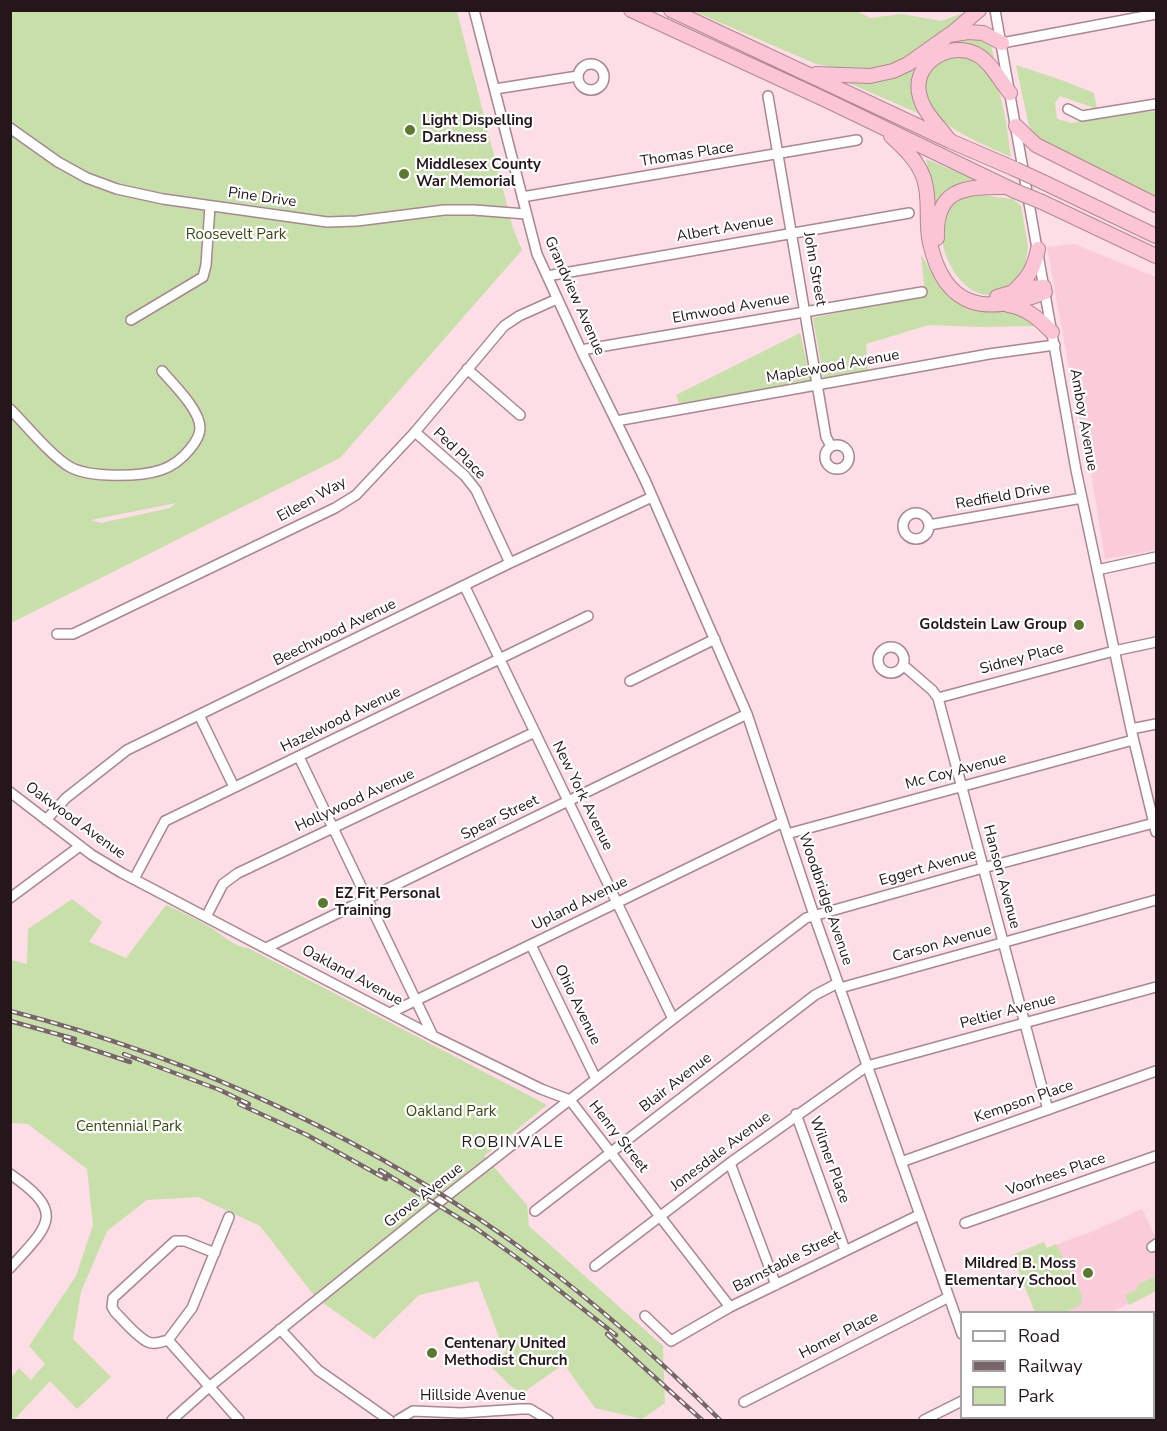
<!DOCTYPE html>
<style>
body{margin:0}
#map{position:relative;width:1167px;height:1431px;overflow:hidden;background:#fddde6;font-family:"Nunito Sans",sans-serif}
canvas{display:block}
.frame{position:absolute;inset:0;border:12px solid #24161a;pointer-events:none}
.legend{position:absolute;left:960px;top:1311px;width:195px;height:108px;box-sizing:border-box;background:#fff;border:2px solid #a7a2a3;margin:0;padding:8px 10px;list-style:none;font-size:18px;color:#24161a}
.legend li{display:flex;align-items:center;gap:12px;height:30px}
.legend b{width:30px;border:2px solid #a7a2a3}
</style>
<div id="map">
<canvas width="1167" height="1431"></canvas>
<div class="frame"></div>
<ul class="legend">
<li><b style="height:8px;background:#fff"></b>Road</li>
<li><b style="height:8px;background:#79646a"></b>Railway</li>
<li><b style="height:16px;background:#c7e0a9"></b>Park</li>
</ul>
</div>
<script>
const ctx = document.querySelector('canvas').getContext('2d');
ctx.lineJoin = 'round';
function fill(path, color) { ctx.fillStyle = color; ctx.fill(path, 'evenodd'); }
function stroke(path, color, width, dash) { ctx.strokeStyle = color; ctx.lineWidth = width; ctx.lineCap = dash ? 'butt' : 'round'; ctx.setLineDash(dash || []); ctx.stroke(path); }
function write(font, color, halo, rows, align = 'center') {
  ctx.font = font + ' "Nunito Sans",sans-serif'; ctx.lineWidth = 4.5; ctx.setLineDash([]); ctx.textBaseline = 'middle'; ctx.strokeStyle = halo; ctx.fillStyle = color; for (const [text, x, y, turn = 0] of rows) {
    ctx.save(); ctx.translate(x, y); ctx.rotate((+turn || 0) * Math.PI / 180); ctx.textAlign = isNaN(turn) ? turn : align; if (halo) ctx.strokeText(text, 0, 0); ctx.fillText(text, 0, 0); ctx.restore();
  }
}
const built = new Path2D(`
 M1074,244L1156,277V550L1105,559L1089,460L1074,396L1047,247Z
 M1142,1209L1156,1238V1291L1111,1312H1035L1012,1255L1044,1242L1047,1248L1091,1232Z`);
const green = new Path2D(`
 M414,10C428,15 442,8 457,12L513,228L522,250L340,458L11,623L10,11ZM176,503L170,508L101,523L91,520Z
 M854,10L871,18L902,14L941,21L969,11L917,53L892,65L862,72L816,64L693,11Z
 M972,36L990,41L996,67L985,54L937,51L954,40Z
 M967,57C972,60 980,62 984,66C1004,84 1007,132 1011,157C984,144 909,118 924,76C931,58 951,58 967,57Z
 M924,60L913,85L920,114L842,80Z
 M1016,65L1064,81L1094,93L1097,109L1060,96L1055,103L1057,119L1072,123L1104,116L1156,111V199L1137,187L1040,141L1029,126Z
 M926,159L981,182L932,218L931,183Z
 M979,195L1013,199L1021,206L1028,247L1023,278C1016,283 1005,293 996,295C951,301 923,220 956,200C962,196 972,196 979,195Z
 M921,254L942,290L964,307L984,312H1012L1037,326L978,327L929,325L866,344L868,371L824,381L813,318L925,294Z
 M800,333L811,381L680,405L676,395Z
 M72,899L102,922L89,942L126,958L166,905C180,911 196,919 210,927C221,934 234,947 248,948L547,1105L484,1156L527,1205L529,1226L663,1346L665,1403L642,1419L595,1408L564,1364L528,1389L524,1395C511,1389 502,1376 491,1367L506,1351L500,1340L478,1281L419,1295L374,1339L316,1298L260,1226L198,1197L147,1200L107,1231L81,1292L73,1339L111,1377L77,1409L50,1381L14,1420H11V1378L19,1368L31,1380L45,1364L29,1346L76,1276L93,1225L87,1169L28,1124L11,1123V960L27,964L28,929Z
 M1044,1242L1047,1248L1056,1244L1082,1295L1081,1305L1065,1312H1035L1012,1255Z
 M1156,1276V1291L1129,1305L1125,1295L1138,1289L1137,1285Z`);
const minor = new Path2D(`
 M474,10L537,254L581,350L645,480L747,714L814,915L962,1334
 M995,10L1076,470L1131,729L1156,832
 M1002,43L1156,14
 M578 77a13 13 0 1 1 26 0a13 13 0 1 1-26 0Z
 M495,89L578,76
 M768,96L826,437L831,446
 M1068,109L1082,116L1156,104
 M10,128L58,162L87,178L117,189L163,199L327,222L357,221L444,210H474L526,214
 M522,197L857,140
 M547,276L909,213
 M131,320L203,277L206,265L210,206
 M581,350L922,292
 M467,369L520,415
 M10,409C27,426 51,456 70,467C90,478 140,477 161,470C173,466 182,459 190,449C195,443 200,436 200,428C200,410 174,385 162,371
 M616,421L989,354L1055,345
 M415,432L465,476L476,490L510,563
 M825 457a12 12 0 1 1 24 0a12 12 0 1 1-24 0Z
 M903 526a13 13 0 1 1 26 0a13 13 0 1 1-26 0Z
 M929,525L1082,498
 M1097,570L1156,557
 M465,587L673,1019
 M57,634H73L335,508L356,495L415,432L504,326L519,316L557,299
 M878 660a13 13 0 1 1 26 0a13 13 0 1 1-26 0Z
 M903,665L932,690L938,698L1048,1110
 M630,681L715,639
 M938,698L1114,651L1156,642
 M199,715L234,787
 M1131,729L1156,724
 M299,757L433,1036
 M10,792L92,855L122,873L433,1036L541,1089L570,1100L730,1307
 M46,820L66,798L127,750L510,563L652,497
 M787,834L1133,740
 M134,879L165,821L588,616
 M10,898L80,846
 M206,917L223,884L238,873L535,732
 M531,945L596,1079
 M266,948L747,714
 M840,988L1156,900
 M390,1013L783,822
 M796,1114L845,1250
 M901,1162L1156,1071
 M730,1163L776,1285
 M10,1174C67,1213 49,1225 10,1268
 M535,1211L815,995L838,983
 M229,1217L192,1308L168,1340L239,1420
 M965,1223L1156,1156
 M1152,1247L1156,1244
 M595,1266L730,1163L867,1066L1156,987
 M645,1316L671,1341L730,1307L919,1215
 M280,1329L318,1370L389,1420
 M168,1340C161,1342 155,1345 148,1342C138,1338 123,1320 115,1312L112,1307L113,1298L175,1241H185L215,1253
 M1154,1344L1156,1342
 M744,1402L949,1297
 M172,1420L209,1387L425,1213L673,1019L806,918L983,868L1154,823
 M398,1420L413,1411L461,1413L521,1409H530L548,1420
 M924,1420L962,1401
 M993,1420L1000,1418`);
const highway = new Path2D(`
 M631,10L826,100L1015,191
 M671,10L950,141L1015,169
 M951,34L979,10
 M816,74L870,76L893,71L908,64L949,35L968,32L983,33L1002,43
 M1016,126L1036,145L1156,205
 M891,136C905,149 918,161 924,179C931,200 925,222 930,243C945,311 988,315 1045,292
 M949,140C939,126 924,113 920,97C910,65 948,40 976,54C991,62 1000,81 1010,93
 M1043,182L1156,236
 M1042,202L1156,256
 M937,238C935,190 963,186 1003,187
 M1015,290C1029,277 1034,268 1038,249
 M997,297L1027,288L1044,287
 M1008,305C1026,307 1040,320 1052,332`);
const rail = new Path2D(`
 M10,1011C194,1058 380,1143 533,1257C599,1306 662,1362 720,1420
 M10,1021L75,1039
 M64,1040L130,1062
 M124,1054L220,1090L249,1104
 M239,1104L307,1135L386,1179
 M380,1170L477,1229L527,1265L616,1335
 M607,1334L702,1420`);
const highwayBridge = new Path2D(`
 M1015,169L1043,182
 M1015,191L1042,202`);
const markers = [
 [410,130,6,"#5b792e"],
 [404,174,6,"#5b792e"],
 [1079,625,6,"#5b792e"],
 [323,903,6,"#5b792e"],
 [1088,1273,6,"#5b792e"],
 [432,1353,6,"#5b792e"]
];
const poiNames = [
 ["Light Dispelling",422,121],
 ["Darkness",422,138],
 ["Middlesex County",416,165],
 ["War Memorial",416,182],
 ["Goldstein Law Group",1067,625,"right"],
 ["EZ Fit Personal",335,894],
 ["Training",335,911],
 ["Mildred B. Moss",1076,1264,"right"],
 ["Elementary School",1076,1281,"right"],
 ["Centenary United",444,1344],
 ["Methodist Church",444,1361]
];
const streetNames = [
 ["Thomas Place",687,155,-9],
 ["Pine Drive",262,198,8],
 ["Albert Avenue",725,229,-10],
 ["John Street",814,269,80],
 ["Grandview Avenue",574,296,66],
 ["Elmwood Avenue",731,309,-10],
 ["Maplewood Avenue",833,367,-10],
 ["Amboy Avenue",1083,420,80],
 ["Ped Place",459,454,44],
 ["Redfield Drive",1003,497,-10],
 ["Eileen Way",312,500,-29],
 ["Beechwood Avenue",335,633,-26],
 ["Sidney Place",1022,659,-15],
 ["Hazelwood Avenue",341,720,-26],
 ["Mc Coy Avenue",956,772,-15],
 ["New York Avenue",582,796,64],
 ["Hollywood Avenue",355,801,-25],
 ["Spear Street",500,818,-26],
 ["Oakwood Avenue",75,821,36],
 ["Eggert Avenue",928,868,-16],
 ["Hanson Avenue",1001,877,75],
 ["Woodbridge Avenue",825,899,71],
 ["Upland Avenue",580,904,-26],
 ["Carson Avenue",942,944,-16],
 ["Oakland Avenue",352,976,28],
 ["Ohio Avenue",577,1005,64],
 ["Peltier Avenue",1008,1012,-15],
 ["Blair Avenue",676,1083,-38],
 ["Kempson Place",1024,1102,-19],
 ["Henry Street",618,1137,52],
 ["Jonesdale Avenue",721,1152,-37],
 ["Wilmer Place",829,1160,70],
 ["Voorhees Place",1056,1175,-19],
 ["Grove Avenue",424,1196,-38],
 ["Barnstable Street",787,1262,-27],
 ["Homer Place",839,1336,-27],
 ["Hillside Avenue",473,1396]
];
const parkNames = [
 ["Roosevelt Park",236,235],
 ["Oakland Park",451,1112],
 ["Centennial Park",129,1127]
];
const neighbourhoodNames = [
 ["ROBINVALE",513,1143]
];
fill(built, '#faccda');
fill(green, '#c7e0a9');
stroke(minor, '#aa8691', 12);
stroke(highway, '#b08894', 16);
stroke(minor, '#fff', 9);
stroke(highway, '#fbc5d5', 14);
stroke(rail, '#79646a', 4.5);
stroke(rail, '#fff', 2, [7]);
stroke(highwayBridge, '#b08894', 16, []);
stroke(highwayBridge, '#fbc5d5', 14);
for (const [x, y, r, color] of markers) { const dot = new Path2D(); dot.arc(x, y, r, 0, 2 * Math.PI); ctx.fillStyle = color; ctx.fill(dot); stroke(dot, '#fff', 2); }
write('bold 15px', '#24161a', '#fff', poiNames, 'left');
write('15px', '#24161a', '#fff', streetNames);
write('15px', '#364b10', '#fff', parkNames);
ctx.letterSpacing = '1.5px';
write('16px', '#24161a', '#fff', neighbourhoodNames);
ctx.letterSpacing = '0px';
</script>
